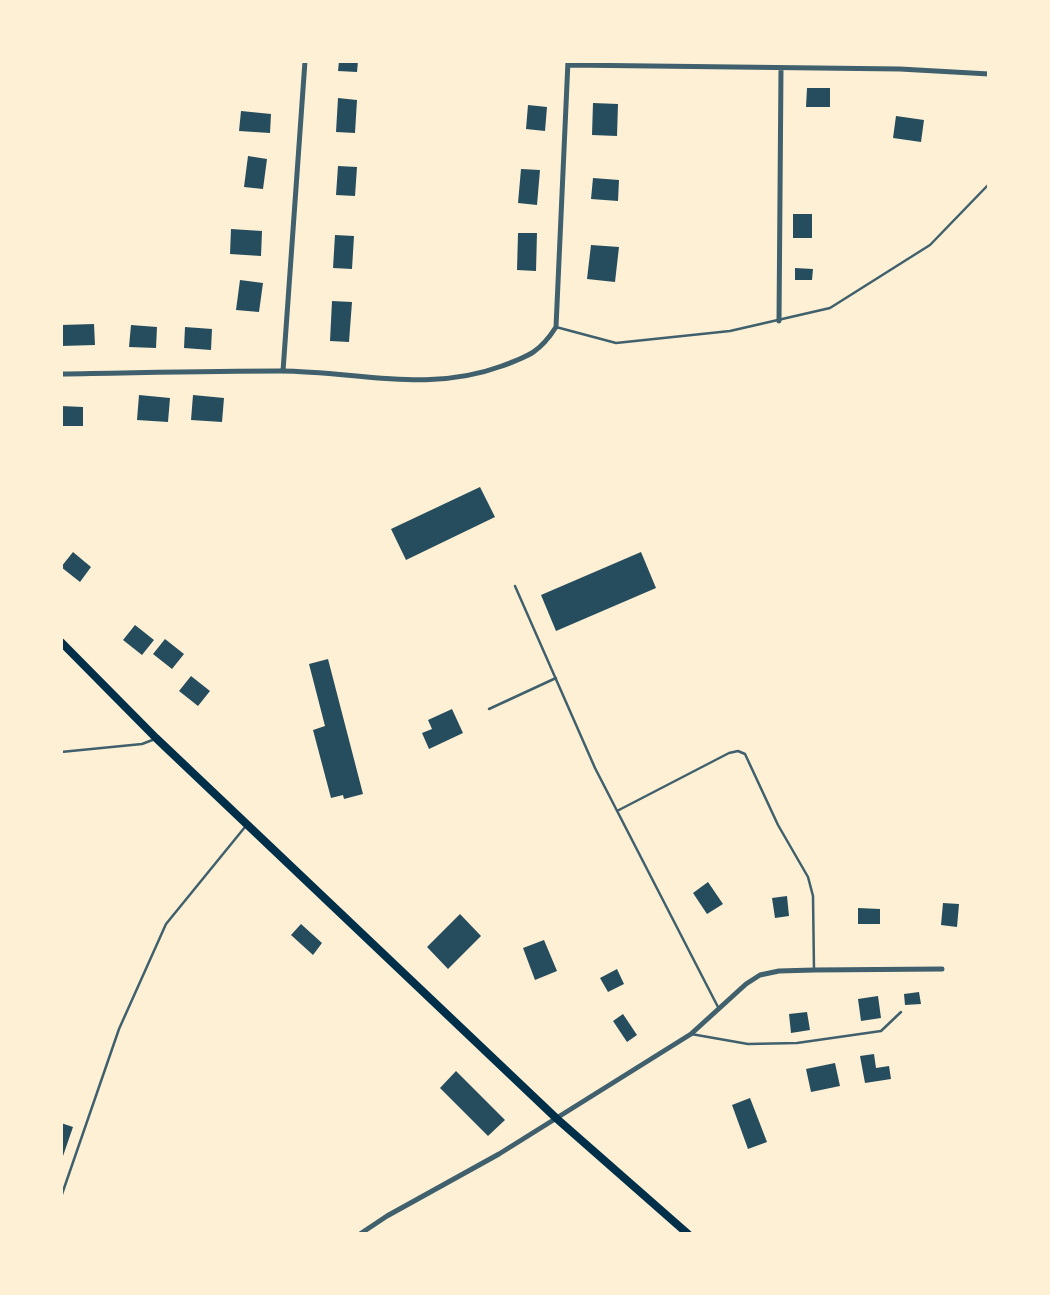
<!DOCTYPE html>
<style>
body{margin:0}
#map{position:relative;width:1050px;height:1295px;overflow:hidden;background:#fdf0d5;font-family:"Golos Text",sans-serif}
canvas{display:block}
.frame{position:absolute;inset:0;border:63px solid #fdf0d5;pointer-events:none}
</style>
<div id="map">
<canvas width="1050" height="1295"></canvas>
<div class="frame"></div>
</div>
<script>
const ctx = document.querySelector('canvas').getContext('2d');
ctx.lineJoin = 'round';
function fill(path, color) { ctx.fillStyle = color; ctx.fill(path, 'evenodd'); }
function stroke(path, color, width, dash) { ctx.strokeStyle = color; ctx.lineWidth = width; ctx.lineCap = dash ? 'butt' : 'round'; ctx.setLineDash(dash || []); ctx.stroke(path); }
const building = new Path2D(`
 M339,61H358L357,72L338,71Z
 M807,88H830V107H806Z
 M338,98L357,100L355,133L336,132Z
 M593,103L618,104L617,136L592,135Z
 M528,105L547,107L545,131L526,129Z
 M241,111L271,114L270,133L239,131Z
 M896,116L924,120L921,142L893,138Z
 M248,156L267,159L263,189L244,187Z
 M338,166L357,167L355,196L336,195Z
 M521,169L540,170L537,205L518,203Z
 M593,178L619,180L618,201L591,199Z
 M793,214H812V238H793Z
 M231,229L262,231L261,256L230,254Z
 M518,233H537L536,271L517,270Z
 M335,235L354,236L352,269L333,268Z
 M591,245L619,247L615,282L587,279Z
 M795,268L813,269L812,280H795Z
 M240,280L263,283L259,312L236,310Z
 M332,301L352,302L349,342L330,341Z
 M94,324L95,345L61,346V325Z
 M131,325L157,327L156,348L129,347Z
 M185,327L212,329L211,350L184,348Z
 M139,395L170,398L168,422L137,420Z
 M193,395L224,398L222,422L191,420Z
 M61,406L83,407V426H61Z
 M480,487L495,517L406,560L391,529Z
 M73,552L91,567L80,582L61,567Z
 M641,552L656,588L556,631L541,595Z
 M135,625L154,640L142,655L123,640Z
 M165,639L184,654L172,669L153,654Z
 M328,659L363,794L344,799L343,795L331,798L313,730L325,726L309,664Z
 M191,676L210,691L198,706L179,691Z
 M452,709L463,733L429,749L422,733L432,729L428,720Z
 M708,882L723,904L707,914L693,893Z
 M787,896L789,916L775,918L772,898Z
 M943,903L959,904L957,927L941,925Z
 M858,908L880,909V924H858Z
 M460,914L481,936L448,969L427,947Z
 M301,924L322,943L313,955L291,935Z
 M544,940L557,971L535,980L523,948Z
 M617,969L624,984L608,992L600,978Z
 M919,992L921,1004L905,1005L904,994Z
 M878,996L881,1018L861,1021L858,999Z
 M807,1012L810,1030L791,1033L789,1014Z
 M623,1014L637,1035L627,1042L613,1021Z
 M874,1054L876,1068L889,1066L891,1079L865,1083L860,1056Z
 M835,1063L840,1086L811,1092L806,1069Z
 M456,1071L505,1120L488,1136L440,1088Z
 M750,1098L767,1142L748,1149L732,1105Z
 M61,1123L73,1127L62,1159H61Z`);
const service = new Path2D(`
 M556,327L616,343L730,331L830,308L930,245L989,184
 M515,586L595,768L719,1009
 M489,709L556,678
 M61,752L142,744L155,739
 M617,811L729,753L738,751L745,754L778,825L808,877L813,896L814,970
 M691,1034L748,1044L797,1043L881,1031L901,1012
 M61,1197L119,1029L166,924L245,827`);
const minor = new Path2D(`
 M568,65L900,69L989,74
 M779,321L781,68
 M283,371L305,61
 M61,374C134,373 207,371 280,371C357,371 426,394 502,366C529,356 540,352 556,327L568,61
 M360,1234L387,1216L499,1154L691,1034L746,984L760,975L779,971L814,970L942,969`);
const secondary = new Path2D(`
 M61,642L156,738L556,1118L688,1234`);
fill(building, '#264d5e');
stroke(service, '#3f606c', 2.5);
stroke(minor, '#3f606c', 5);
stroke(secondary, '#003049', 8);
</script>
